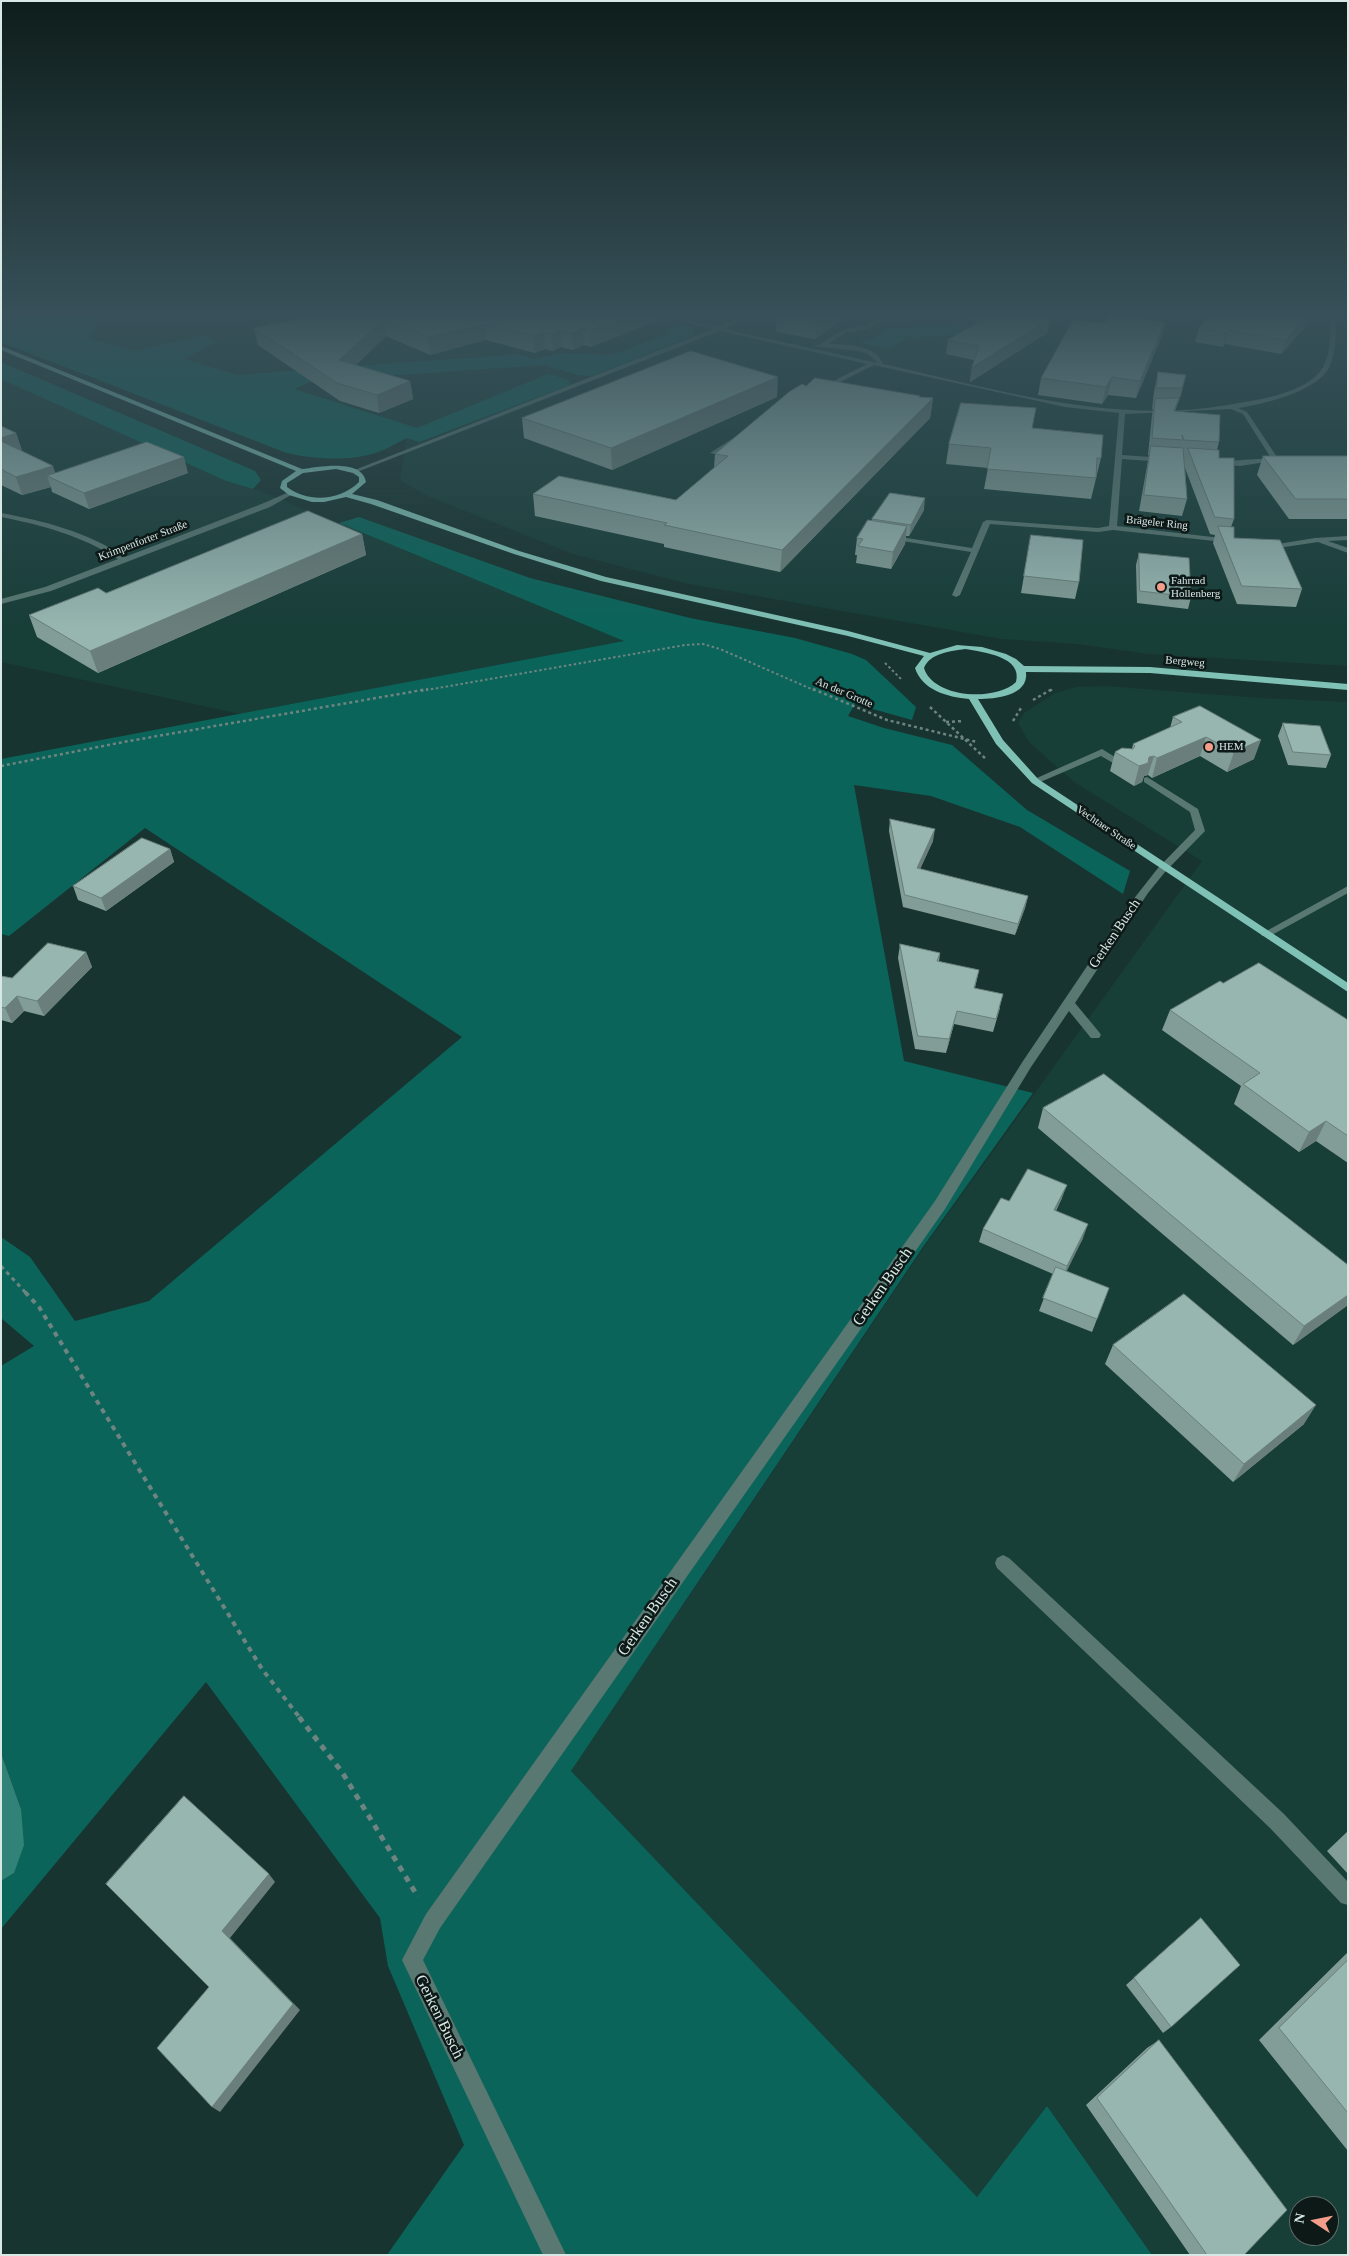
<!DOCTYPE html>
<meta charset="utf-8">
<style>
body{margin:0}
#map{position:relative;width:1349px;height:2256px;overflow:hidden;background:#183430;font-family:"Times New Roman",serif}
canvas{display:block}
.frame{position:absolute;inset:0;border:2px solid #d8e8e5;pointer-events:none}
.north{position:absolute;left:1289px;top:2196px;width:50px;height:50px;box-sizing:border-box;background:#0d1917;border:1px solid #5e6c69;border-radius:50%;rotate:281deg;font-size:14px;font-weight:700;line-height:20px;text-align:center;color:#d8e8e5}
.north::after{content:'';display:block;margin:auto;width:18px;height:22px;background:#f49d8b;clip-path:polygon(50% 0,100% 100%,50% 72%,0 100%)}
</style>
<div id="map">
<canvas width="1349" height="2256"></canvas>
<div class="frame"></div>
<div class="north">N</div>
</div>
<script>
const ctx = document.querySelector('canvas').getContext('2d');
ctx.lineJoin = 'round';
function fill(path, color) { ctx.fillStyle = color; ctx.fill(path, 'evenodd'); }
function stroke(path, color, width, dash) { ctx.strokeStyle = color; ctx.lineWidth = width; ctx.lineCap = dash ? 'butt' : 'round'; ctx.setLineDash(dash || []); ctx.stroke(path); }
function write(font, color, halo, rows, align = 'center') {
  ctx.font = font + ' "Times New Roman",serif'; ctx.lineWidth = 5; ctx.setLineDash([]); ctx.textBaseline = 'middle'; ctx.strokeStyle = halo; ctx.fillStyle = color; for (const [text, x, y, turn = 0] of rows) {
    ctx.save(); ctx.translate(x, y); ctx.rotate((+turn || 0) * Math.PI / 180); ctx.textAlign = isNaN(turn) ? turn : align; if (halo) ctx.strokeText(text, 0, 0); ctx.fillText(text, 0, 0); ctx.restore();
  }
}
const built = new Path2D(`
 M95,314H1348V666L1149,654L1077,644L1002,639L689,584L573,554L428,496L400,480L407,438L89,337L101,317Z
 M1,379L226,481L265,493L625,641L240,714L1,662Z
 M1105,686L1260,698L1348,702V2255H1152L1047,2106L978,2198L571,1771L924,1247L1202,861L1074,782L1029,742L1018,723L1024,713L1055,693L1076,687ZM1299,2206H1329V2236H1299Z`);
const green = new Path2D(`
 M1,314H95L102,316L89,338L133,351L206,335L217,342L185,359L237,375L518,354L535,359L559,353L612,355L655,339L673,327L685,325L695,329L694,335L592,376L578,375L544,365L312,381L294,389L417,428L548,374L569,380L570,385L419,442L407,438C395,444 382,452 368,455C345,461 307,459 284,452L1,342Z
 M1002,322L1017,331L920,337L918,340L909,337L888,349L858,342L873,339L887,329Z
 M1,362L255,471L261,480L253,489L226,481L1,379Z
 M359,517L530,578L690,618L795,638L852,654L866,660L916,707L912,720L855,704L848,716L884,728L952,745L1027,810L1130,871L1123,894L1020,827L931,796L854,785L904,1061L1033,1093L923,1247L571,1771L977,2197L1047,2106L1152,2255H387L464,2145L388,1966L380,1918L206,1682L1,1929V1881L14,1873L21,1809L1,1753V1366L34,1346L1,1318V1237L30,1257L75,1321L149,1301L462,1037L145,828L9,936L1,934V759L624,641L339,523Z`);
const water = new Path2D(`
 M1,1753L21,1809L24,1845L14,1873L1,1881Z`);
const pathFar4 = new Path2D(`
 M885,663L902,680
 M421,691L685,645L703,644L720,649L816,691
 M1050,691L1053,689`);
const pathFar3 = new Path2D(`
 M813,689L887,720L977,742
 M1033,700L1052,689
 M930,707L987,760
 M1013,721L1021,708
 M946,722L964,721
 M1,766L129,741L428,689`);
const pathFar2 = new Path2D(`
 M1,1266L26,1293`);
const pathFar1 = new Path2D(`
 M25,1292L39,1307L262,1669L300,1718`);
const path = new Path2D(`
 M299,1717L342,1772L418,1897`);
const minor = new Path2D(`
 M650,314L718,327L747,314H752L724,329L878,363L868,354L859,351L812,346L820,344L844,329L865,326L884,314H889L868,329L847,332L828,344C845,344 877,345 883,364C995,389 1112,425 1228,405C1256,400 1298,395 1319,373C1332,358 1330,332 1331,314H1337C1335,331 1337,352 1329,368C1315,392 1264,404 1238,408L1247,412L1277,457L1280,459L1279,460L1240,466L1216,464L1215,463C1217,461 1262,459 1271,458L1243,414L1231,409L1125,414L1122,455L1165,458L1168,460L1165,462L1122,459L1117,526L1230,539H1233V543L1113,530L1098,532L990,524L960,595L956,597L952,595L971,552L890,539H887V535L972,548L983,522L987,520L1098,528L1109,526L1119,413L1065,407L874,365L820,392L818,389L867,364L720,331L357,472L352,471L713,329Z
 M738,435L740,436V438L715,454L710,453Z
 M289,492L291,493V495L270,507L51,591L1,604V599L45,587L118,559C82,536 43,525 1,517V513C45,521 87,532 125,557L264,503Z
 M1348,536V540L1328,541L1348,548V553L1318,542L1278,548L1263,545L1267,543L1278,544L1315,538Z
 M1102,749L1128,765L1126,767H1120L1101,756L1038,783L1035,784L1030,781Z
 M1147,777L1198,809L1205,831L1165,872L1148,893L1075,1003L1099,1032L1101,1035L1099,1038H1091L1069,1011L1031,1067L945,1209L440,1928L423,1960L566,2255H543L402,1960L426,1914L935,1201L1023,1061L1125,910L1158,868L1195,830L1190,812L1144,782V778Z
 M1348,886V893L1270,936H1262L1261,934Z
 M1003,1555L1009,1558L1284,1814L1348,1882V1905L1341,1903L1270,1828L997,1568L995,1563L997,1558Z`);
const major = new Path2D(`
 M1,346L302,469C319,467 362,458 366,482L352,494L377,500L519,551L606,577L848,631L930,653L957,645L982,647L1006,654L1016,659L1024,666L1150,667L1348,684V690L1150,673L1026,672C1029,696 995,699 978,699L1003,740L1038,779L1348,983V992L1032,783L996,744L969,699C947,697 922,690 915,668L924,656L848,636L601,581L514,554L371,504L346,497L324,502H312L289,495L280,488L282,481L296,471L1,350ZM336,469L353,473L359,477V482C340,501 308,503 287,487V483L303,473ZM965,649C984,652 1023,657 1016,682C995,702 933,698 924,668C930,653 951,651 965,649Z`);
const wall = new Path2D(`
 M325,314H673L668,316L661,314V319L591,347L584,345L573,350L561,347L553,351L545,349L535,353L486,340L430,355L386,336L356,365L410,381L413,399L379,413L340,401L258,345L254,328Z
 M777,314H851L815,339L776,332Z
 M956,314H1032L1029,316L1050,319L1047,333L970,382L972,367L974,360L946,354L948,340L977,323Z
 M1165,322L1161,338L1136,398L1108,395L1102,404L1038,395L1041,378L1104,323Z
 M1308,324L1281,354L1225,344L1223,347L1195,342L1199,328Z
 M1158,372L1186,375L1181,395L1175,411L1219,442L1217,450L1234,519L1231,527L1234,538L1302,589L1296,607L1237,604L1213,543L1215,535L1210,534L1185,468L1187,499L1182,516L1139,511L1149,455H1148L1152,415L1153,409H1152L1154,392Z
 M806,386L920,396V397L933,398L930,418L780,572L664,547V544L535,516L533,494L676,500L714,468L715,454Z
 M777,397L612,470L524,438L522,418Z
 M1,426L16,433L22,451L55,473H188L89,509L52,492L51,487L22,495L1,485Z
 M1032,428L1101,458L1091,499L984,489L988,468L946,464L949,444Z
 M1263,456H1348V519H1289L1257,475Z
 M924,510L909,536H906L905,544L891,569L856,563L857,555H855L857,538L872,521V519Z
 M362,534L366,555L98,673L37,637L29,615L106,593Z
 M1031,535L1079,582L1075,599L1021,593Z
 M1139,553L1191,597L1188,609L1137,603L1136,565Z
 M1173,717L1254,759L1227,772L1200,756L1152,778L1148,775L1144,776L1142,782L1134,786L1110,771L1115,752L1132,749L1133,744L1170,728Z
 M1283,723L1331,755L1326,768L1288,765L1278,736Z
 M890,819L933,841L920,869L1028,896L1025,908L1015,935L903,907L889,831Z
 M170,849L174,862L106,911L78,900L73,886Z
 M900,944L940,953L939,962L979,970L975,988L1000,1008L993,1032L954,1024L946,1053L915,1049L898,958Z
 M86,952L92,967L44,1016L24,1011L12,1023L1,1020V976L12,978Z
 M1223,983L1348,1020V1163L1316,1141L1299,1152L1234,1104L1241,1086L1162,1030L1170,1010Z
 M1043,1108L1348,1265V1305L1293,1345L1038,1128Z
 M1062,1198L1056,1211L1083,1238L1066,1271L1109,1288L1092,1332L1039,1311L1053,1274L979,1242L983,1229L1009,1201Z
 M1113,1345L1304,1424L1233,1482L1105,1364Z
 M1348,1831V1874L1327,1851Z
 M1201,1918L1171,2027L1163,2033L1126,1985Z
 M1348,1952V2151L1259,2040Z
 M1159,2040L1244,2255H1190L1086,2105L1147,2048Z`);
const shadedWall = new Path2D(`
 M632,314H661V319L591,347L590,330Z
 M826,314H851L815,339L816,320Z
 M1020,314H1032L1016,330L1019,315Z
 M1309,314H1311L1308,324L1281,354L1285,340Z
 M384,319L386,336L342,378L339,360Z
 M1050,319L1047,333L970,382L972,367Z
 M1165,322L1161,338L1136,398L1140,381Z
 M485,324L486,340L430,355L428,337Z
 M583,328L584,345L573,350L572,333Z
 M560,330L561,347L553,351L552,334Z
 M1229,330L1225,344L1223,347L1226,333Z
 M544,332L545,349L535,353L534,336Z
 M1186,375L1181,395L1176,408L1182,388Z
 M778,377L777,397L612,470L611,448Z
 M1112,377L1108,395L1102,404L1106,387Z
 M410,381L413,399L379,413L377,395Z
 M920,396L918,413L933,398L930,418L780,572L782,550L918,397Z
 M16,433L22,451L1,453V438Z
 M184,457L188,473L89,509L84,493Z
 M53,466L58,481L47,476L51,487L22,495L16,477Z
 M925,498L924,510L909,536L911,525Z
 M907,526L905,544L891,569L893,552Z
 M362,534L366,555L98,673L90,651Z
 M1206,737L1200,756L1152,778L1157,758Z
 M1261,740L1254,759L1227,772L1234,752Z
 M1154,756L1148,775L1144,776L1142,782L1134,786L1139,766L1149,757Z
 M935,829L933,841L915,880L917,868Z
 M170,849L174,862L106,911L101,898Z
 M1028,896L1025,908L1015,935L1018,924Z
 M86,952L92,967L44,1016L37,1001Z
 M17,996L24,1011L12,1023L5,1008Z
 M957,1011L954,1024L946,1053L949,1039Z
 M1326,1121L1316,1141L1299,1152L1309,1132Z
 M1067,1185L1062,1198L1049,1223L1054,1210Z
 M1088,1224L1083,1238L1063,1279L1067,1266Z
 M1348,1295V1305L1293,1345L1304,1326Z
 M1316,1405L1304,1424L1233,1482L1244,1464Z
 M269,1874L275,1882L230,1938L300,2010L220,2112L212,2107L222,1931Z`);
const building = new Path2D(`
 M325,314H632L590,330L583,328L572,333L560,330L552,334L544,332L534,336L485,324L428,337L384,319L339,360L410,381L377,395L337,383L254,328Z
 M777,314H826L816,320Z
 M974,314H993L985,318Z
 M993,314H1020L1019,315L1050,319L972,367L979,346L948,340Z
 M1212,314H1309L1285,340L1229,330L1226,333L1199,328Z
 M1109,315L1165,322L1140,381L1112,377L1106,387L1041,378L1073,320L1104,323Z
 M691,351L778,377L611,448L522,418Z
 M1158,372L1186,375L1182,388H1157Z
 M815,378L920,396L918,397L933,398L782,550L664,525L667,523L533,494L559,476L676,500L728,456L715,454L789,392L802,384L806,386Z
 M1179,398L1174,411L1220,415L1219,442L1184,440L1182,435L1183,440L1152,438L1155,399Z
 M961,403L1036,408L1032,428L1103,435L1101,458H1097L1096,478L987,469L991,448L949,444Z
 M1,426L16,433L1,438Z
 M1,441L53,466L16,477L1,469Z
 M147,442L184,457L84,493L47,476Z
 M1151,446L1183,448L1187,499L1144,495Z
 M1188,448L1219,450V458H1234V519L1215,517Z
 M1263,456H1348V499H1296Z
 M890,493L925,498L911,525L872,519Z
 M308,511L362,534L90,651L29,615L98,588L106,593Z
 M868,520L907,526L893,552L858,546L863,539L857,538Z
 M1218,526L1234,527V538L1280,540L1302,589L1242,586Z
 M1031,535L1083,540L1079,582L1024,576Z
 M1139,553L1189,558L1191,597L1140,591Z
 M1200,706L1261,740L1234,752L1206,737L1157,758L1154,756L1149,757L1148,763L1139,766L1115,752L1122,748L1133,749L1135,746L1133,744L1182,722L1173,717Z
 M1283,723L1320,726L1331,755L1293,752Z
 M890,819L935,829L917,868L1028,896L1018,924L905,895Z
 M142,838L170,849L101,898L73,886Z
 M48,943L86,952L37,1001L17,996L5,1008L1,1007V976L12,978Z
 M900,944L940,953L937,961L979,970L974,988L1003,994L996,1019L957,1011L949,1039L918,1036Z
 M1259,963L1348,1020V1136L1326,1121L1309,1132L1243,1084L1260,1073L1170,1010L1220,981L1223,983Z
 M1104,1074L1348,1265V1295L1304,1326L1043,1108Z
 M1028,1169L1067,1185L1054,1210L1088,1224L1067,1266L983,1229L1001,1198L1009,1201Z
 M1056,1267L1109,1288L1097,1319L1043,1298Z
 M1184,1294L1316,1405L1244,1464L1113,1345Z
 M184,1796L269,1874L222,1931L293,2004L212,2107L157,2048L209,1987L106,1884Z
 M1201,1918L1240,1965L1171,2027L1134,1978Z
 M1348,1960V2113L1279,2028Z
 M1159,2040L1287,2210L1244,2255H1207L1097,2098Z`);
const markers = [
 [1161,587,5,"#f49d8b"],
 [1209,747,5,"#f49d8b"]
];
const farStreetnames = [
 ["Brägeler Ring",1157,523,6],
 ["Krimpenforter Straße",143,541,-21],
 ["Bergweg",1185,662,5],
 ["An der Grotte",844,693,23],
 ["Vechtaer Straße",1106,828,34]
];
const farPoinames = [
 ["Fahrrad",1171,581],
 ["Hollenberg",1171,594],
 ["HEM",1219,747]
];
const streetNames = [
 ["Gerken Busch",1115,934,-56]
];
const nearStreetnames = [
 ["Gerken Busch",883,1287,-55],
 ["Gerken Busch",648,1617,-55],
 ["Gerken Busch",439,2017,64]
];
fill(built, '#183e38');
fill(green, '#0b645a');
fill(water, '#328377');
stroke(pathFar4, '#6d8480', 2, [2.5, 2.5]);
stroke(pathFar3, '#6d8480', 2.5, [3, 3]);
stroke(pathFar2, '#6d8480', 3, [4, 4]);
stroke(pathFar1, '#6d8480', 4, [5, 5]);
stroke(path, '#6d8480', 5, [6, 6]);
fill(minor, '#597872');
fill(major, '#80c1b5');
fill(wall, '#829d97');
fill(shadedWall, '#6a7f7b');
fill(building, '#97b6b0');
stroke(building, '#6a7f7b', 1);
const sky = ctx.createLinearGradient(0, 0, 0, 629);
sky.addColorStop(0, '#0d1d1a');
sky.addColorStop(0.5, '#375059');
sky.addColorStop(1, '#37505900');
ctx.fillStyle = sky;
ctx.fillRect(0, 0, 1349, 629);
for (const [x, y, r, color] of markers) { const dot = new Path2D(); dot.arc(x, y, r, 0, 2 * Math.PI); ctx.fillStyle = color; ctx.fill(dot); stroke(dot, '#0d1917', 2); }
write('11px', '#d8e8e5', '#0d1917', farStreetnames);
write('11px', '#d8e8e5', '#0d1917', farPoinames, 'left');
write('14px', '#d8e8e5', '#0d1917', streetNames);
write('16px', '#d8e8e5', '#0d1917', nearStreetnames);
</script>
